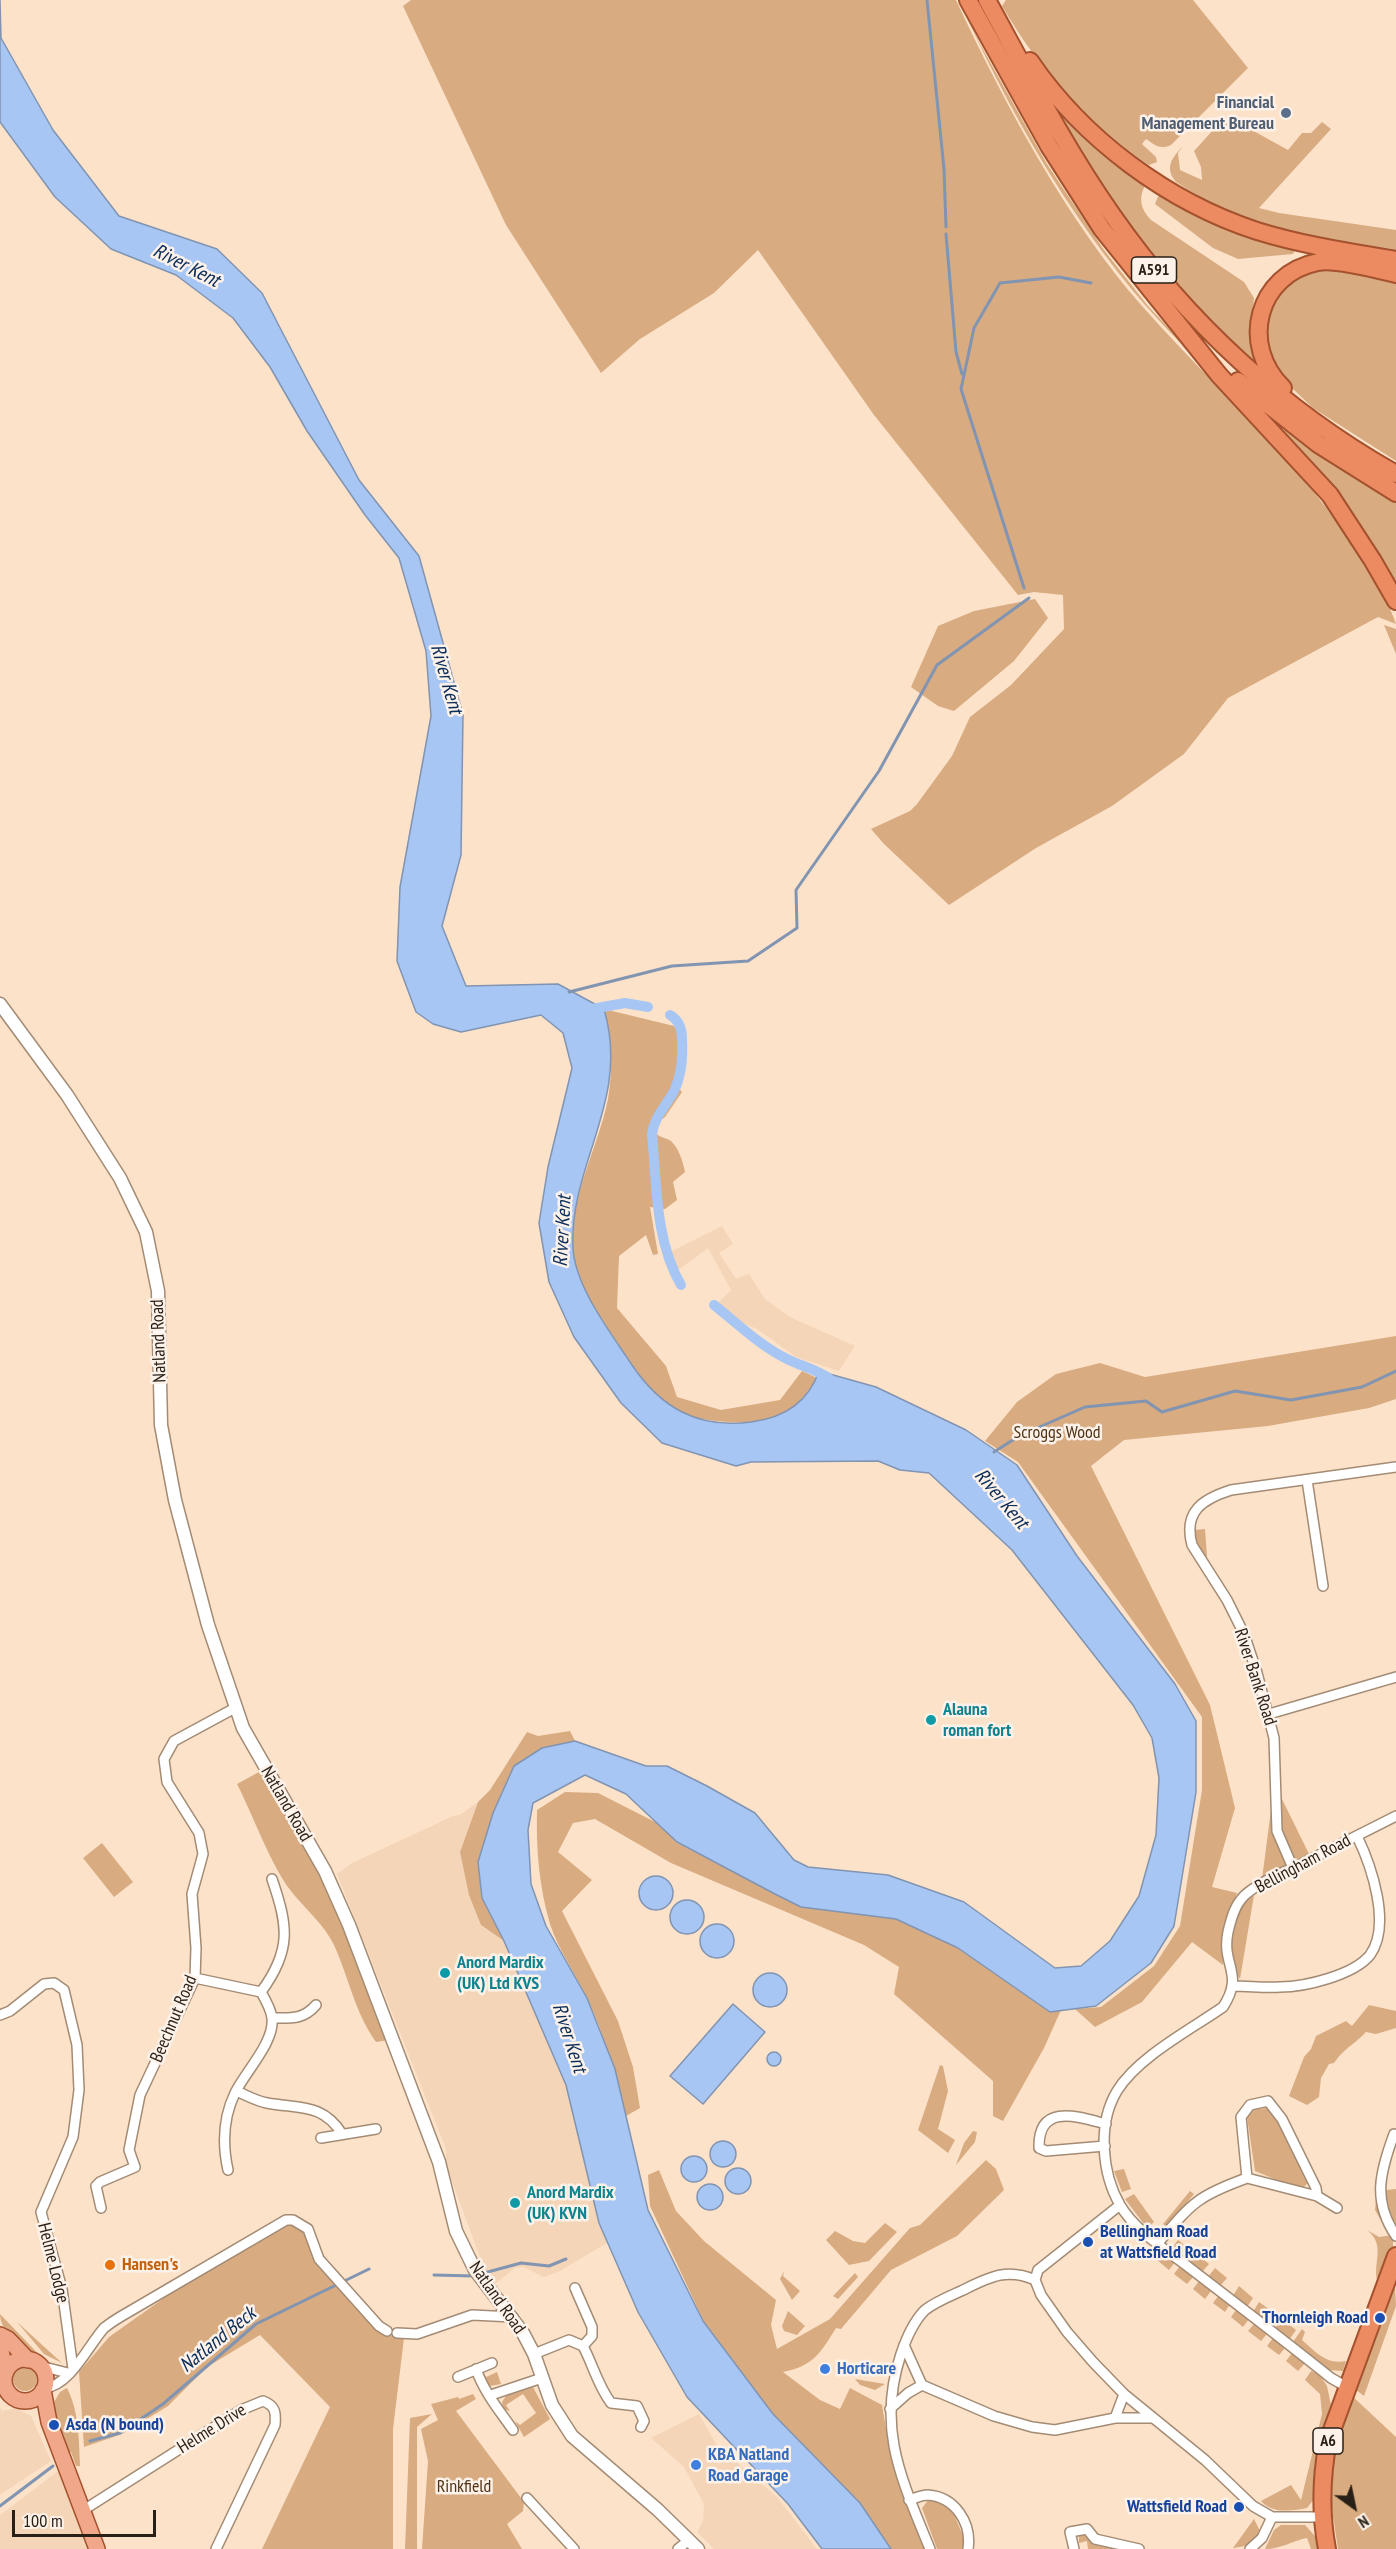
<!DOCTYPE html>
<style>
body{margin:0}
#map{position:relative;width:1396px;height:2549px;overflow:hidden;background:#fde2ca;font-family:"PT Sans Narrow",sans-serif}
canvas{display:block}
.north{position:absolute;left:1324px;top:2477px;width:60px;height:60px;-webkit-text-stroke:4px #fdf2e9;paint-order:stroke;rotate:147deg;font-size:16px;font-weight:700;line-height:24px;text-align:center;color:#281f16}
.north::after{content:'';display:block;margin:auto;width:21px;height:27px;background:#281f16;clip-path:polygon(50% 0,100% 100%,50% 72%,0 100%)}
.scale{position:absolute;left:12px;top:2510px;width:144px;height:27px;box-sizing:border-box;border:3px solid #281f16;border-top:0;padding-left:8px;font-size:18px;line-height:21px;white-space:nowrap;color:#281f16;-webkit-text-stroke:4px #fdf2e9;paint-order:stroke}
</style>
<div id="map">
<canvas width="1396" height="2549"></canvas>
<div class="north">N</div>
<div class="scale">100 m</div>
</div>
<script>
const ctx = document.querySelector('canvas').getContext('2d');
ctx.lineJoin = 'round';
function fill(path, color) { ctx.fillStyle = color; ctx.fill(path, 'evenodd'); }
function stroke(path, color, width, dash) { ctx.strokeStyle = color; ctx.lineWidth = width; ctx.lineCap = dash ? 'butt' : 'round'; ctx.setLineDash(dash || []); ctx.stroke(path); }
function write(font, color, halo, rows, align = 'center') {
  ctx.font = font + ' "PT Sans Narrow",sans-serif'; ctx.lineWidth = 5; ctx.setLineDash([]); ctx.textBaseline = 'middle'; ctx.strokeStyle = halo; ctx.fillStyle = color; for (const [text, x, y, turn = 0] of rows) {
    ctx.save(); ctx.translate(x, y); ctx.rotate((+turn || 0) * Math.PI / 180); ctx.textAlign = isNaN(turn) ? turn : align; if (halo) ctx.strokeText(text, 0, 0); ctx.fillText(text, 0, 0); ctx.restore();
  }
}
const built = new Path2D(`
 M722,1226L733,1244L719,1253L736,1279L749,1274L765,1299L790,1317L855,1346L839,1371L796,1357L757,1329L733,1319L717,1304L731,1290L708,1248L678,1270L668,1253Z
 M478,1802L460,1852L481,1925L504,1941L552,2049L566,2085L591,2192L607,2243L558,2272L544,2277L523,2267L515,2268L495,2284L485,2271L446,2165V2149L337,1874L352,1863L453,1816L460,1815Z
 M0,2407L2,2411L15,2408L31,2416L51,2461L0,2495Z
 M699,2414L716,2444L777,2497L817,2549H714L697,2532L703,2521L704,2504L684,2467L651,2438Z
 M66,2465L89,2549H0V2515Z`);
const green = new Path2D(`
 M411,0H956C1004,103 1067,221 1142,306C1217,391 1303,463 1362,560C1374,580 1389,602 1396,624L1378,617L1228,698L1184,754L1112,806L1036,848L949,905L884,844L871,829L910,811L917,804L952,756L970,717L1011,685L1064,629L1063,595L1034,592L1018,595L874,415L758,250L714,293L640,339L601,373L506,225L403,6Z
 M959,0L980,44L1047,164L1104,250L1148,306L1309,477L1352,536L1378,579L1396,616C1366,558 1331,503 1288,454C1243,403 1191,357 1146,306C1070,219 1006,106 959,0Z
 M1006,0H1193L1248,68L1171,145C1160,150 1155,145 1146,139L1142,144L1156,157L1157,162L1149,165C1086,123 1040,71 1002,6Z
 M1046,97L1146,184C1138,197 1140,209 1151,220L1244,282L1254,298L1251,335L1259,365L1256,368L1153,260L1094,178Z
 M1230,118L1288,150L1302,133H1311L1322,122L1331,129L1259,208L1279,213L1396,230V255C1315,240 1246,228 1176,182C1164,167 1172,158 1183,146L1178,153L1180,170L1202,180L1201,167L1194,151L1213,130Z
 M1159,194L1244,233L1295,250L1293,254L1238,259L1213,248L1155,204Z
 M1321,269L1396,281V461L1313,408L1274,371L1263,328L1277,294L1298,276Z
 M1285,428L1396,499V591L1326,481L1283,431Z
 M1035,599L1048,618L1014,661L954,711L938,706L911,687L938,626L974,611Z
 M1384,625L1396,629V654Z
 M604,1009L674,1026C685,1039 685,1067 673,1081L682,1092L665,1117L655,1125L654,1131C659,1138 665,1137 671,1141C679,1148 683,1162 685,1172L673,1182L677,1200L665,1209L650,1207L658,1254L653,1255L646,1235L619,1256L617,1308L666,1366L677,1397L721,1410L780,1400L802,1371L817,1378C794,1414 777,1423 734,1422C681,1422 656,1401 628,1358C607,1327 576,1288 573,1249C569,1196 598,1149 608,1099C613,1070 612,1036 604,1009Z
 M1396,1336V1399L1369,1408L1268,1426L1124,1440L1091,1466L1210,1705L1235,1808L1212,1887L1237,1893L1222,1933L1223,1965L1192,1942L1142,2002L1095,2027L1075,2009L1101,2007L1154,1966L1180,1926L1202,1790V1717L1018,1462L985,1441L1017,1402L1056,1374L1100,1363L1145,1377Z
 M1205,1529L1207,1556L1206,1558L1196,1543L1194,1530Z
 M570,1731L575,1741L542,1748L514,1766L493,1813L478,1862L482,1898L504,1941L481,1925L469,1895L460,1852L478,1802L490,1790L527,1732L538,1736Z
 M259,1772L317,1867L347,1930L389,2040L376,2042C355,2013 349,1978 334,1945C324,1924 305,1909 291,1891C271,1866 253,1815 237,1784Z
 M565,1792L598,1793L661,1825L677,1843L801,1907L896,1919L958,1948L1050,2012L1061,2010L1044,2048L1003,2121L993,2116V2081L894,1994L899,1967L864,1945L671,1863L595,1819L573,1823L558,1852L592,1880L562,1911L618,2021L633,2067L640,2108L626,2116C616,2076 605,2036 587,1998C575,1973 559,1951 550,1924C539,1886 536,1849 537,1810Z
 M1280,1795L1309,1854L1299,1859L1294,1858L1280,1825Z
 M1271,1810L1273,1828L1288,1865L1262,1879Z
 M102,1843L133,1882L114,1897L83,1858Z
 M1254,1895L1240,1979C1221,1957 1230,1909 1254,1895Z
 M1369,2005L1396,2011V2028L1376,2034L1366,2032C1355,2044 1343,2049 1334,2063L1329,2064L1321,2078L1319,2097L1307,2105L1289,2096L1304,2057L1311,2049L1316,2036L1346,2021L1352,2026Z
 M940,2065L943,2066L948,2091L938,2129L955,2140L948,2153L918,2130Z
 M1267,2108L1275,2114L1309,2182L1301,2190L1255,2171L1247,2117L1255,2109Z
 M973,2131L977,2132L975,2142L956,2165L964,2143Z
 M986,2160L996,2169L1004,2190L957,2236L891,2270L841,2329L836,2328C820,2354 813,2366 783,2372L820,2400L840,2409L850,2388L882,2405L891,2458L925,2549H891L860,2503L773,2414L703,2320L650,2206L648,2175L659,2170L676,2211L704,2241L776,2300L771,2325L777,2349L830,2319L910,2228L920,2225Z
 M1124,2169L1131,2189L1122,2192L1114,2171Z
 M1396,2189V2230L1386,2229L1375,2210L1376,2200L1386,2190Z
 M1190,2191L1194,2194L1167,2227L1163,2224Z
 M1134,2194L1154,2222L1147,2228L1125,2199Z
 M885,2223L897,2232L869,2261L849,2265L826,2240L835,2231L853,2241L865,2243Z
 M291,2224L307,2234L315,2259L384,2334L404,2338L393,2429V2549H262L330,2407L260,2335L207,2367L168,2406L122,2434L84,2447L79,2372L109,2337L188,2281L283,2225Z
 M1367,2230L1379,2237L1393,2235V2248L1377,2280C1373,2261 1386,2245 1367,2230Z
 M1178,2240L1190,2249L1184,2257L1172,2248Z
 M1163,2252L1175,2262L1169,2270L1157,2260Z
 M1197,2254L1209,2264L1202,2272L1190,2262Z
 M1180,2266L1194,2276L1187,2284L1174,2274Z
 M1215,2268L1227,2278L1220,2286L1208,2277Z
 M784,2271L783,2276L800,2291L792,2300L780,2279Z
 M855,2273L858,2277L838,2299L833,2296Z
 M1199,2281L1211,2291L1205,2299L1193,2289Z
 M1395,2285L1396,2306L1364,2396L1352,2387L1390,2287Z
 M1239,2286L1253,2298L1247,2307L1233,2296Z
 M1219,2295L1230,2304L1225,2312L1213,2303Z
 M1259,2302L1273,2312L1265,2321L1253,2312Z
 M1236,2310L1249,2319L1243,2327L1231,2317Z
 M788,2311L805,2326L797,2335L784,2331L782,2326Z
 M0,2314L46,2362C29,2353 0,2335 0,2314Z
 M1282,2319L1296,2330L1289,2340L1275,2328Z
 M17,2322L62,2363L44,2354Z
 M1254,2324L1267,2334L1261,2341L1248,2331Z
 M1302,2329L1305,2332L1302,2340C1316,2352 1326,2365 1346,2361L1343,2371L1328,2370L1293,2342Z
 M1273,2338L1285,2348L1279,2355L1267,2346Z
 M1292,2353L1305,2363L1298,2371L1286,2361Z
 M13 2379a12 12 0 1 1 24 0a12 12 0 1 1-24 0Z
 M483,2371L486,2377L497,2372L501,2384L490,2386L481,2376Z
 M1311,2371L1319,2374L1327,2386L1331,2405L1314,2467V2499L1307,2508C1292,2511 1272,2514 1261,2501L1291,2485L1301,2500L1322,2414L1320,2394L1305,2380Z
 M855,2379L885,2384L875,2390L860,2385Z
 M533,2387L550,2419L524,2437L515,2421L520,2425L536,2413L523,2394L506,2405L510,2411L503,2409L502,2402L506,2396Z
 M67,2388C79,2411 79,2440 80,2466H76L71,2452H68L51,2407L60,2392Z
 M473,2394L476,2399L456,2411L524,2502L523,2511L507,2524L522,2549H422L428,2461L421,2429L438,2420L431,2404L458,2397L459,2399Z
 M1350,2394L1396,2437V2549H1338L1327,2476L1337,2433Z
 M432,2414L417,2427V2549H405L410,2418Z
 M929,2499L951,2507L966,2543L964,2549H937L922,2508Z
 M1254,2519L1260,2531C1253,2545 1247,2546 1233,2548Z
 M1281,2525H1305L1315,2536L1318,2549H1311L1307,2538C1292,2541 1281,2549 1265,2549L1274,2530Z
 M1083,2534L1098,2545L1117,2549H1088L1087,2541L1079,2543V2536Z`);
const water = new Path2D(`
 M0,0L1,38L53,130L119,216L217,249L262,293L359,480L419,556L463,715L461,855L442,926L466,986L558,984L604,1009C631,1101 569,1163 573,1248C575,1287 611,1333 632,1365C661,1408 698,1429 751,1422C783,1418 808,1403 819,1371L876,1387L966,1430L1017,1465L1077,1556L1175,1684L1196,1721V1792L1174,1926L1151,1963L1096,2006L1050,2012L958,1948L896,1919L801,1907L775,1894L677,1842L626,1794L585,1775L533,1803L528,1830L531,1884L546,1926L587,1998L615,2069L648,2210L703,2321L773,2414L860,2503L891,2549H822L788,2504L687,2397L638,2312L599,2223L566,2085L504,1941L482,1898L478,1862L493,1813L514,1766L542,1748L575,1741L646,1766H667L707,1786L755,1813L794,1860L808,1867L888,1875L964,1902L1055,1968L1081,1966L1110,1941L1139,1896L1156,1835L1159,1778L1152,1738L1133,1705L1012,1550L929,1473L900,1470L878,1461L751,1462L736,1466L662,1443L621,1403L574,1337L549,1282L539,1223L548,1167L572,1068L563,1033L541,1015L461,1032L433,1024L416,1012L397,961L400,887L431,716L426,651L399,558L365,515L307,431L270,367L233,318L176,275L111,249L55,197L0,122Z
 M639 1893a17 17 0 1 1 34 0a17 17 0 1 1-34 0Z
 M670 1917a17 17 0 1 1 34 0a17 17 0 1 1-34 0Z
 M700 1941a17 17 0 1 1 34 0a17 17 0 1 1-34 0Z
 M753 1990a17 17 0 1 1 34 0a17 17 0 1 1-34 0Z
 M733,2004L765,2032L703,2104L670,2076Z
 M767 2059a7 7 0 1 1 14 0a7 7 0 1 1-14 0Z
 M710 2154a13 13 0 1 1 26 0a13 13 0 1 1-26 0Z
 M681 2169a13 13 0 1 1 26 0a13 13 0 1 1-26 0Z
 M725 2181a13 13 0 1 1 26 0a13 13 0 1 1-26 0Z
 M697 2197a13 13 0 1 1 26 0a13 13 0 1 1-26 0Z`);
const stream = new Path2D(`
 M927,0L944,169L946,227
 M946,234L956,352L962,374
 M1024,588L961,389L974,328L1000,283L1059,277L1091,283
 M569,992L672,966L748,961L797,928L796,890L879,771L937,665L1029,598
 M994,1452L1019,1436L1085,1407L1146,1401L1162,1412L1235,1391L1291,1400L1362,1387L1396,1371
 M484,2273L521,2263L549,2266L566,2259
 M434,2275L474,2276
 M90,2441L120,2433L163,2404L256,2324L369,2269
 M0,2506L53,2466`);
const canal = new Path2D(`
 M586,1010L625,1003L648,1007
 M670,1015C679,1020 682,1029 682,1039C683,1057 682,1076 673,1093C665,1107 654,1118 652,1134C657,1184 655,1241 681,1285
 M714,1305C737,1323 760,1346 787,1359C801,1366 816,1369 830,1379`);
const minor = new Path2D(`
 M1307,1480L1323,1586
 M1269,1714L1396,1677
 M1293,1868L1277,1831L1274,1738L1257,1673L1244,1634L1227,1600L1192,1545C1183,1511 1203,1499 1231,1490L1396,1467
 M195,1978L261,1992C265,1999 271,2009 272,2018C275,2042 245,2072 235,2093C223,2118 222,2143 228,2170
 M1234,1986C1249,1986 1265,1988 1280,1987C1305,1987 1354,1975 1370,1955C1392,1925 1371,1865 1357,1836
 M261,1992C292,1950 288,1926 272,1879
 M0,2015L10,2011L44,1984L54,1983L64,1990L77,2045L79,2090L73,2137L41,2212L62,2289L73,2369
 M272,2018C291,2018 303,2020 316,2005
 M236,2091C246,2095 256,2101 267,2103C299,2109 323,2103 342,2134
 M1394,2134C1380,2172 1372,2201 1396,2236
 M321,2138L376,2129
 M1105,2146L1046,2151L1039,2148C1038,2102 1079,2117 1106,2124
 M1247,2178L1317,2196
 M1120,2205L1038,2270L1035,2280L1041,2295L1067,2332L1093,2362L1124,2394L1205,2460L1253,2506L1272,2517H1322
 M101,2208L96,2186L100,2182L135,2167L129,2150L140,2095L195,1978L196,1948L192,1894L203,1854L199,1833L167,1782L164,1759L174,1741L235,1708
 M1158,2243C1192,2203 1197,2196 1247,2178L1241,2117L1250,2105L1268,2101L1282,2119L1316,2188L1317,2196L1337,2208
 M575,2288L592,2327V2336L583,2346
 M397,2333L417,2334L472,2315L513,2317
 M904,2345L922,2385L994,2416L1032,2427L1055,2430L1115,2418H1152
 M534,2354L569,2340L583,2346C593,2365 598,2386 611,2403L637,2406L644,2421L641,2427
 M40,2366L68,2373
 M476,2369C484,2392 499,2410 513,2430
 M458,2377L492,2363
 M1347,2387L1331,2378C1285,2341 1238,2305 1191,2269C1168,2251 1135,2231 1120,2205C1102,2174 1097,2124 1117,2091C1138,2057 1190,2030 1223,2007C1245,1973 1221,1966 1228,1932C1231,1919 1235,1904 1245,1895C1261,1881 1283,1873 1301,1864C1333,1848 1364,1832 1396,1816
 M44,2388C70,2386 88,2346 104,2328C109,2324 115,2320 120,2317L286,2220H293L308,2229L319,2259L379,2326L387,2331
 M491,2395L542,2378
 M890,2409L908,2393L922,2385
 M1115,2418L1124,2394
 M527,2498L574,2549
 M909,2500C915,2498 922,2495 928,2495C955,2497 972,2523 968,2549
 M82,2511L241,2410L263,2401C276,2406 276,2413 275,2425L216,2549
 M678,2549L689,2540
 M930,2549C902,2480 876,2429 901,2354C906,2339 913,2322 925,2310C935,2302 950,2296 961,2291C988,2278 1006,2267 1035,2280
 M1074,2549L1070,2532L1087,2529L1095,2539L1139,2549
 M1250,2549L1262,2538L1272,2517`);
const tertiary = new Path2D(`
 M0,1004L67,1095L120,1178L146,1232L158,1291L161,1425L175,1500L208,1625L243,1728L325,1871L349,1925L439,2162L456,2231L475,2270L523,2333L534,2354L552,2405L572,2436L658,2510L698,2549`);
const primary = new Path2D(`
 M0,2335L8,2339L28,2360
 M0,2347L6,2372
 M4 2380a21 21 0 1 1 42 0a21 21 0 1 1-42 0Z
 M43,2390L49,2422L97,2549`);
const trunk = new Path2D(`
 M968,0L1049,146L1102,229L1219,375L1330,495L1373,561L1396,601
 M987,0C1027,73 1065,148 1113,216C1187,322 1284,411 1396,474
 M1030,61C1083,139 1168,202 1257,231C1302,245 1349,252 1396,260
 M1238,381L1318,444L1396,493
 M1283,388C1239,345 1257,274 1318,262C1334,258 1379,270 1396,274
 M1327,2549C1320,2512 1321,2478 1328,2441L1396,2256`);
const markers = [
 [1286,113,6,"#5c6f8a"],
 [931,1720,6,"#0f9aa8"],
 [445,1973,6,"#0f9aa8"],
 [515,2203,6,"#0f9aa8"],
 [1088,2242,6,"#1a4fb4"],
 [110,2265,6,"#e8710a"],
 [1380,2318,6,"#1a4fb4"],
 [825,2369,6,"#3f7fe0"],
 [54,2425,6,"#1a4fb4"],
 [696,2465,6,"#3f7fe0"],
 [1239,2507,6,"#1a4fb4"]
];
const shields = [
 [1154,270,45],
 [1328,2441,30]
];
const shieldNames = [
 ["A591",1154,270],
 ["A6",1328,2441]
];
const serviceNames = [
 ["Financial",1274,103],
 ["Management Bureau",1274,124]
];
const streetNames = [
 ["Natland Road",159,1341,-92],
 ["River Bank Road",1255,1677,72],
 ["Natland Road",286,1804,60],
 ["Bellingham Road",1303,1864,-28],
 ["Beechnut Road",174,2019,-67],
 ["Helme Lodge",53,2263,76],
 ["Natland Road",497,2298,55],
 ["Helme Drive",212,2429,-32]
];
const parkNames = [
 ["Scroggs Wood",1057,1433],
 ["Rinkfield",464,2487]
];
const cultureNames = [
 ["Alauna",943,1710],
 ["roman fort",943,1731],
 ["Anord Mardix",457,1963],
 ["(UK) Ltd KVS",457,1984],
 ["Anord Mardix",527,2193],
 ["(UK) KVN",527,2214]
];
const transitNames = [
 ["Bellingham Road",1100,2232],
 ["at Wattsfield Road",1100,2253],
 ["Thornleigh Road",1368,2318,"right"],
 ["Asda (N bound)",66,2425],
 ["Wattsfield Road",1227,2507,"right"]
];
const foodNames = [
 ["Hansen's",122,2265]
];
const shopNames = [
 ["Horticare",837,2369],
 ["KBA Natland",708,2455],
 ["Road Garage",708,2476]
];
const waterNames = [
 ["River Kent",186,266,27],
 ["River Kent",446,679,74],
 ["River Kent",563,1231,-87],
 ["River Kent",1001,1499,50],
 ["River Kent",569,2038,72],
 ["Natland Beck",218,2340,-39]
];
fill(built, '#f5d5b7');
fill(green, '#d8ab80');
fill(water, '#a7c6f4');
stroke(water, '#8194b1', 1.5);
stroke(stream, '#8194b1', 3);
stroke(canal, '#a7c6f4', 10);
stroke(minor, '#a38b74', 12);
stroke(tertiary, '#a38b74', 15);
stroke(primary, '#a4512d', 18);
stroke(trunk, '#a4512d', 20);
stroke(minor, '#fff', 9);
stroke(tertiary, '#fff', 12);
stroke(primary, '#f1a789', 15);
stroke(trunk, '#ec8a62', 16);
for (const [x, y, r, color] of markers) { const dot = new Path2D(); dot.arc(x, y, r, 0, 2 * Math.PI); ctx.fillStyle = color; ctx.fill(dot); stroke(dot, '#fdf2e9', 2); }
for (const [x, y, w] of shields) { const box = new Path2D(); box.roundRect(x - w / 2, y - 13, w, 26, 4.5); ctx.fillStyle = '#fdf2e9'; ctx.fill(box); stroke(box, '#281f16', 1.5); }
write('bold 16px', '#281f16', null, shieldNames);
write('bold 18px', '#4e5e75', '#fdf2e9', serviceNames, 'right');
write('18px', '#281f16', '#fdf2e9', streetNames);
write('18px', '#503315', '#fdf2e9', parkNames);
write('bold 18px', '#0d838f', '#fdf2e9', cultureNames, 'left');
write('bold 18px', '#164399', '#fdf2e9', transitNames, 'left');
write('bold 18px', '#c56008', '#fdf2e9', foodNames, 'left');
write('bold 18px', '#366cbe', '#fdf2e9', shopNames, 'left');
write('italic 20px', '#0b2d5a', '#fdf2e9', waterNames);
</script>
